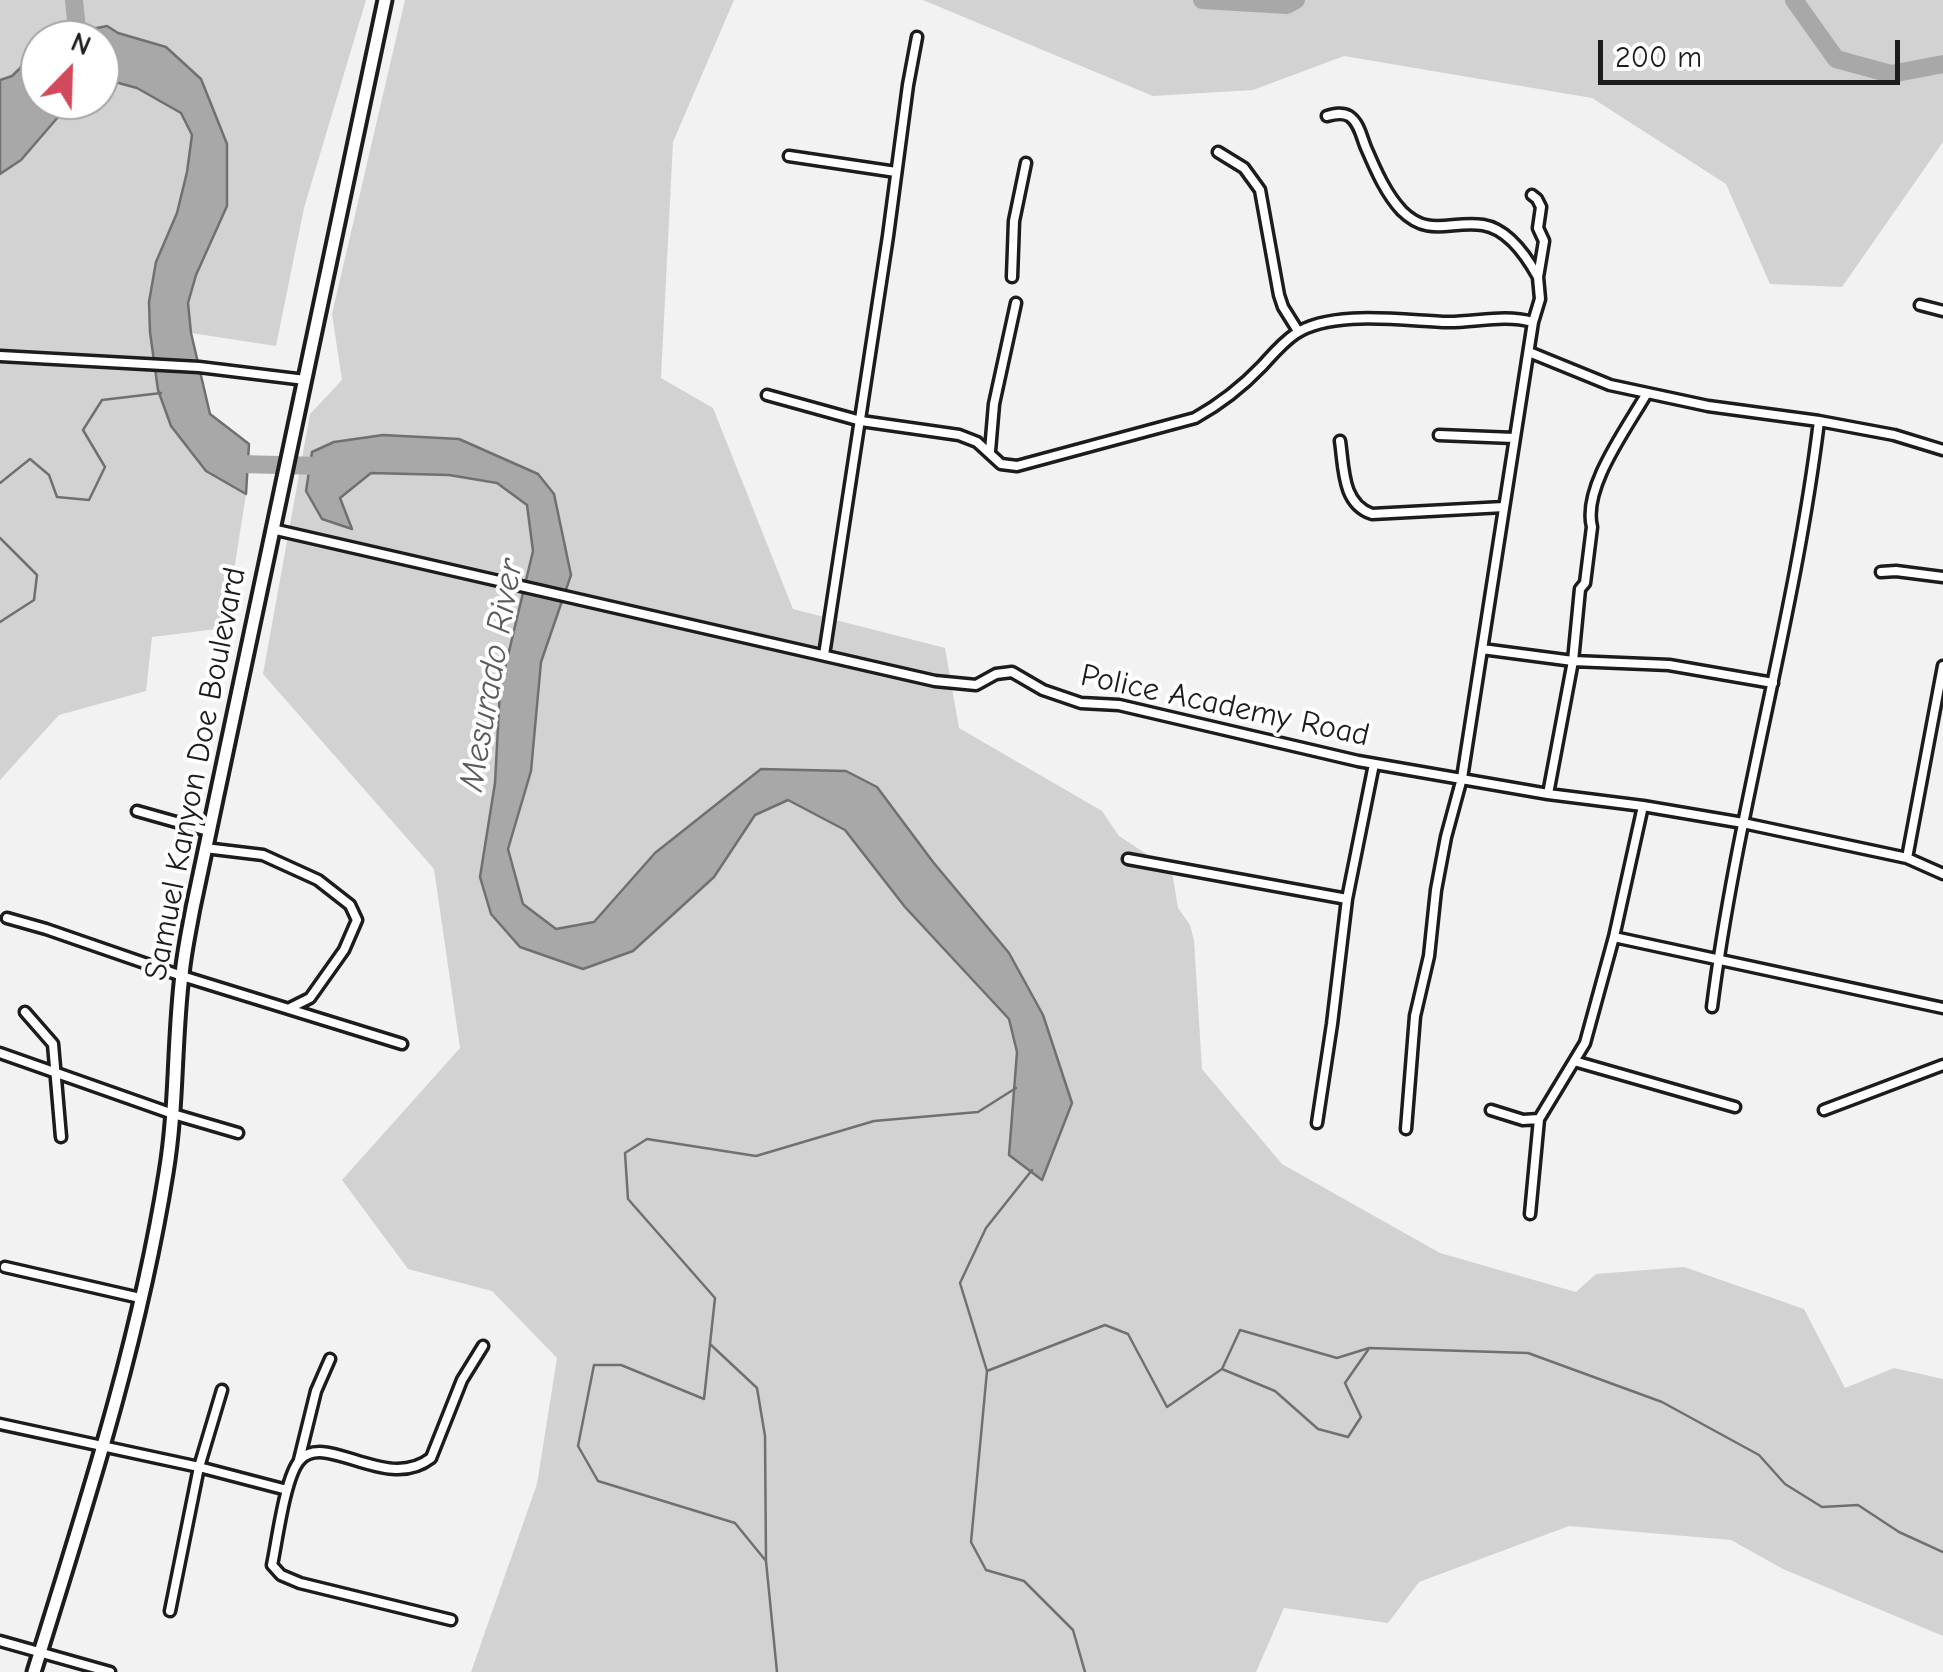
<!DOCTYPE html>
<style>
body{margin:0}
#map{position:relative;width:1943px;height:1672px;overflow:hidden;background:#f2f2f2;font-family:"Comic Neue",sans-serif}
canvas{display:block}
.north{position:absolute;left:20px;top:20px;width:100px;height:100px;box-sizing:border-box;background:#fff;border:2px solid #a4a4a4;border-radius:50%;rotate:23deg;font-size:28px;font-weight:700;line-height:40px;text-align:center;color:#1c1c1c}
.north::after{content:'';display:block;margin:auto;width:35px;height:45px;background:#d1495b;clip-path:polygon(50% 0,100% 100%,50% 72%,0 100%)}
.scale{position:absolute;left:1598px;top:40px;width:302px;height:45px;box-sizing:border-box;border:5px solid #1c1c1c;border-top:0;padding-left:12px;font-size:30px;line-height:35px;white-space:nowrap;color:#1c1c1c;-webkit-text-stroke:8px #fff;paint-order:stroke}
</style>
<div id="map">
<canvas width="1943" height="1672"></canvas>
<div class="north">N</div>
<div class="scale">200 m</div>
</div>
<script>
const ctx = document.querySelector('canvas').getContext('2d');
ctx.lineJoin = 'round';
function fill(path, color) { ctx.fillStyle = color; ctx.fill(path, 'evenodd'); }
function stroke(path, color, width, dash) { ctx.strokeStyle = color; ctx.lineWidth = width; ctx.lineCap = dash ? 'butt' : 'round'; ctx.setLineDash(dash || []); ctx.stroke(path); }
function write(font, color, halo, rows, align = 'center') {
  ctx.font = font + ' "Comic Neue",sans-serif'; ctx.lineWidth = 8; ctx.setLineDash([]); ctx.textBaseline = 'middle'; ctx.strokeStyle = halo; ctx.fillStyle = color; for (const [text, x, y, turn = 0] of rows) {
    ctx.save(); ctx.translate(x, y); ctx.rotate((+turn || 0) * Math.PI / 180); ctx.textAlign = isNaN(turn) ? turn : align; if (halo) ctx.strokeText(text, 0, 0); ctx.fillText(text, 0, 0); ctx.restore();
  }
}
const green = new Path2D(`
 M0,0H366L304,208L276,346L191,333L188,303L196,275L227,206V144L166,47L118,33L107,26L52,37L49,40H40V49L12,76L0,80Z
 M405,0H734L673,142L661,378L713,408L793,609L945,648L959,728L1102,811L1119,836L1172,871L1178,908L1190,925L1194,940L1202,1069L1282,1164L1440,1253L1576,1292L1596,1274L1684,1267L1804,1309L1845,1388L1894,1368L1943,1379V1636L1783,1569L1731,1540L1569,1526L1419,1582L1388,1623L1284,1608L1256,1672H471L537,1484L557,1358L492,1291L408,1269L342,1180L460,1048L434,869L263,674L310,414L342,380L332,314Z
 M923,0H1943V142L1842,287L1770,284L1726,184L1592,98L1344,56L1253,90L1153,96Z
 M104,79L137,87L181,113L192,135L187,172L177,214L156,262L149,302L150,332L158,390L171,426L206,471L246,494L225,628L152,637L146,691L59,715L0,780V174L21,160L65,109L77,100H100V82Z`);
const water = new Path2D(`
 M107,26L118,33L166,47L201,79L227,144V206L196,275L188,303L191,333L210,414L249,444L246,494L206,471L171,426L158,390L150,332L149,302L156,262L177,213L187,172L192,135L181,113L137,88L104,79L100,82V40H49L52,37Z
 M40,49V100H77L65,109L21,160L0,174V80L12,76Z
 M383,435L459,439L538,474L554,494L571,575L541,662L531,771L508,849L523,904L556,929L594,922L655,853L761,769L846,771L877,787L933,862L1009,953L1043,1015L1072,1103L1042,1180L1009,1155L1017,1052L1009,1019L905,907L845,830L788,800L755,815L714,877L633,951L583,969L520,947L491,914L480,877L495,783L500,689L533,551L527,505L497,483L449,475L371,473L340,498L352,529L322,519L306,491L312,452L334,442Z`);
const stream = new Path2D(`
 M0,483L30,459L49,475L57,497L89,500L105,467L83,430L102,400L161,393
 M0,538L37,575L34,600L0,622
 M1032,1170L986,1228L960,1283L987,1371L971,1542L986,1570L1024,1581L1073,1630L1085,1672
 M710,1344L757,1388L765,1436L766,1560
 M1222,1369L1275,1391L1318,1429L1348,1437L1361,1417L1345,1383L1368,1350
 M987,1371L1105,1325L1128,1334L1167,1407L1222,1369L1240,1330L1337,1358L1369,1348L1528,1353L1662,1402L1759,1455L1785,1484L1822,1507L1858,1505L1899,1532L1943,1552
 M777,1672L766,1561L735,1523L598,1481L578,1446L594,1365H621L704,1399L715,1298L628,1199L625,1153L647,1139L756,1156L874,1121L978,1112L1016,1088`);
const river = new Path2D(`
 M74,0L78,40
 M1202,0L1287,5L1296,0
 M1794,0L1836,59L1891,74L1943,64
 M231,456L238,464L323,466L331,464`);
const street = new Path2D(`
 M1327,116C1334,114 1342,112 1349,116C1360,123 1362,140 1367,150C1376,171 1386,194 1402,211C1429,238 1451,220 1483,225C1508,229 1527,257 1538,277
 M1218,152L1244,168L1260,190L1279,295L1283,307L1298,331
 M789,156L896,172
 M1012,277L1014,221L1026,163
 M1920,305L1943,311
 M1529,352L1610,385L1708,406L1819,421L1894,435L1943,450
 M0,356L199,367L305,380
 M767,395L861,421L959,435L977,442L1001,464L1017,466L1195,418C1220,404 1242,387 1262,366C1273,354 1282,343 1295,334C1332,309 1406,321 1448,322C1478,322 1504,314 1533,322
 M1439,435L1514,438
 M1340,441C1344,468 1342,504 1372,514L1504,507
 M990,451L994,404L1016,303
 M272,529L935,681L976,685L996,674L1012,672L1043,690L1081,703L1119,705L1358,761L1548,794L1643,806L1743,823L1907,858L1943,874
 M1881,572L1896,571L1943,577
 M1482,649L1573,661L1669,665L1773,683
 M824,655L888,236L908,85L917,37
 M1548,794L1573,661L1580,589L1585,583L1592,527C1582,488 1627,428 1647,393
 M137,811L208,831
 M205,848L263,855L318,880L350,905L357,920L344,950L310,998L290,1008
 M1907,858L1943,666
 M1128,859L1347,899
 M7,918L46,929L182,976L402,1044
 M1614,937L1943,1008
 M1712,1007C1737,810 1795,618 1819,421
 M25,1012L53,1044L61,1137
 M0,1053L173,1114L238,1133
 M1574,1061L1735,1107
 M1491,1110L1523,1120L1539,1119L1585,1043L1614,937L1643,806
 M1824,1110L1943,1065
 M1317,1123L1332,1024L1347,899L1374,764
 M1406,1129L1415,1016L1429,956L1436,890L1446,837L1462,778L1533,322L1540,299L1538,277L1544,241L1538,228L1541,207L1537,199L1532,195
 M1530,1214L1539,1119
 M5,1267L140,1298
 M0,1424L199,1467L287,1490
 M299,1460L316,1391L330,1359
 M170,1611L199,1467L222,1390
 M451,1620L300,1583L281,1575L272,1565C277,1542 285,1476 300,1460C326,1431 386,1493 431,1458L462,1380L483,1346
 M0,1641L110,1672`);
const secondary = new Path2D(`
 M34,1672C85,1508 139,1343 166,1173C177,1107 174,1041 182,975C184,953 189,930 193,908L385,0`);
const streetNames = [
 ["Police Academy Road",1225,706,12],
 ["Samuel Kanyon Doe Boulevard",196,774,-79]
];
const waterNames = [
 ["Mesurado River",492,675,-80]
];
fill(green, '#d2d2d2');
fill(water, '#a8a8a8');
stroke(water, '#707070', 2.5);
stroke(stream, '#707070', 2.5);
stroke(river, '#a8a8a8', 18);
stroke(street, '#1c1c1c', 15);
stroke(secondary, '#1c1c1c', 19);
stroke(street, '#fff', 8);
stroke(secondary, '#fff', 11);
write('32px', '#1c1c1c', '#fff', streetNames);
write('italic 35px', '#5b5b5b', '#fff', waterNames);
</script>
